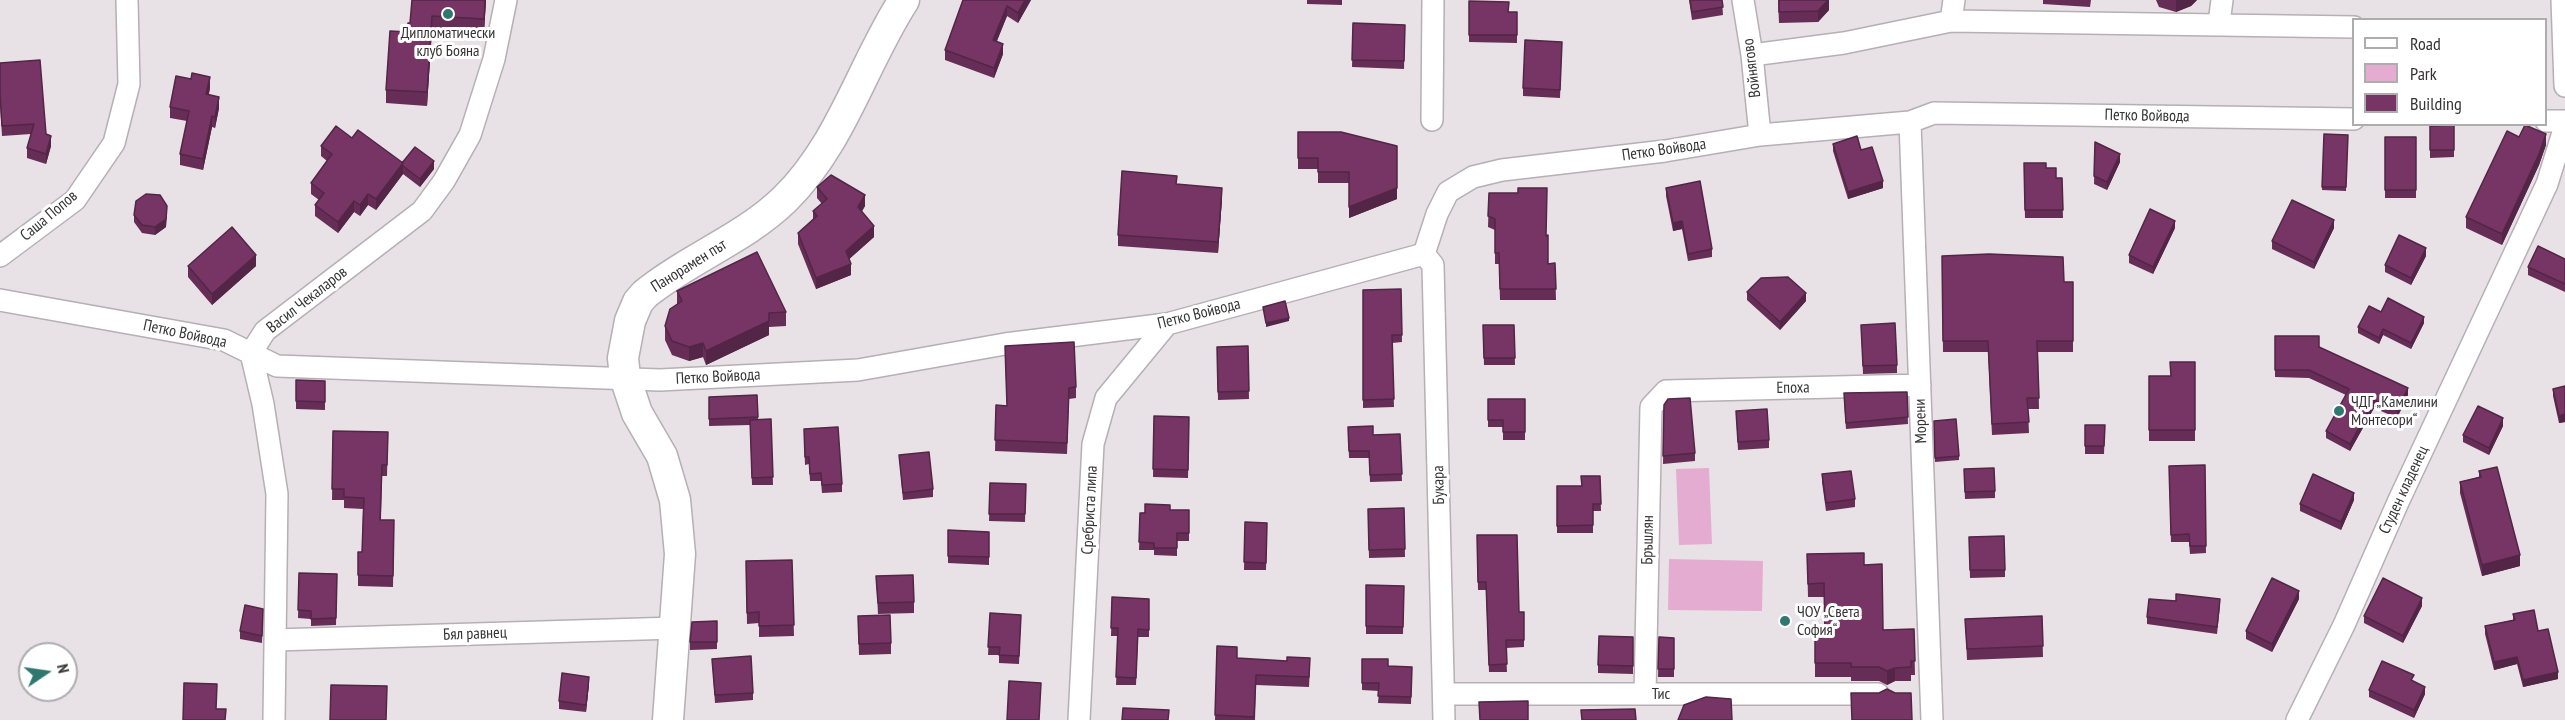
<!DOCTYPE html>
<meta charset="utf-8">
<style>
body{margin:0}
#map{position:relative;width:2565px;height:720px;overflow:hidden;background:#e8e1e5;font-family:"PT Sans Narrow",sans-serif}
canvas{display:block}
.legend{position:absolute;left:2352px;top:18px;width:195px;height:108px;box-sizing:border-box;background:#fff;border:2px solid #aeadae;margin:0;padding:8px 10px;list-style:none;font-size:18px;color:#353334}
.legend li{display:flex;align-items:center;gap:12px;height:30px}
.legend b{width:30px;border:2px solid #aeadae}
.north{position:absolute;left:18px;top:642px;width:60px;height:60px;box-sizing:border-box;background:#fff;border:2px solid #aeadae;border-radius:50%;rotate:77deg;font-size:16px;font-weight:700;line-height:24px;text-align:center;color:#353334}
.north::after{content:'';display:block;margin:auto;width:21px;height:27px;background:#30776f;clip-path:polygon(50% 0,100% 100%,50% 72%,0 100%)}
</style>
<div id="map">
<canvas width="2565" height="720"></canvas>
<ul class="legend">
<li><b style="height:8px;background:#fff"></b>Road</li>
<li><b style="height:16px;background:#e4acd1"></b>Park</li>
<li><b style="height:16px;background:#773565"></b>Building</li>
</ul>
<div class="north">N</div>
</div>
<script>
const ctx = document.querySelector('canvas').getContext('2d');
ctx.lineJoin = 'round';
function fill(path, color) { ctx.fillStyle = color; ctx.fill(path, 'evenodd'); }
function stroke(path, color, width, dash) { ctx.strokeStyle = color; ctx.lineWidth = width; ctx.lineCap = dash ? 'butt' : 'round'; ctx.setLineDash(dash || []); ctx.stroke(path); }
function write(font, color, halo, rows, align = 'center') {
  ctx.font = font + ' "PT Sans Narrow",sans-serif'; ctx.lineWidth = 6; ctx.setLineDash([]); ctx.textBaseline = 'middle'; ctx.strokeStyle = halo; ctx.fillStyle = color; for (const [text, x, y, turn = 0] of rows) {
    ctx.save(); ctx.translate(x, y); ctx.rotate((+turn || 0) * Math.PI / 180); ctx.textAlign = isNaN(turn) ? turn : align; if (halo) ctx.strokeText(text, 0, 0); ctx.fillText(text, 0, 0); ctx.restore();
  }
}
const green = new Path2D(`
 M1709,468L1712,544L1679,545L1676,469Z
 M1669,559L1763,561L1762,611L1668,610Z`);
const street = new Path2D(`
 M1743,0L1752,55L1760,135
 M2562,0L2565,86
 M1951,21L1954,0
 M2219,23L2222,0
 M1752,55L1844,43L1951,21L2354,27
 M1432,120L1433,0
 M2546,121H2565
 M1910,122L1932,720
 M1424,254L1437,214L1448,192L1473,177L1502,170L1665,151L1760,135L1910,122L1934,113L2354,119
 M1424,254L1433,265L1444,720
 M0,256L75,200L114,143L129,84L127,0
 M0,300L224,340L277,366L660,380L858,370L1005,344L1167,324L1424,254
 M275,640L675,628
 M1444,694H1878
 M1645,694L1651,407L1666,391L1920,385
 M274,720L277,494L263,404L251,353L265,331L422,211L444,181L470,135L494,59L506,0
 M1079,720L1093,444L1106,398L1167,324
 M2297,720L2344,625L2399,500L2547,184L2565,126`);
const secondary = new Path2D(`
 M668,720L680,554L675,500L662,456L637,413L625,377L623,358L630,321L638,302L645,294C689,258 744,239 785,199C842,143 862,65 904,0`);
const wall = new Path2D(`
 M486,0L484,33L432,30L427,106L386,103V90L410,23Z
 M963,0H1031L1018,23L1007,16L997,41L1003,54L994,78L945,60V50Z
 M1307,0H1342V5L1307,4Z
 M1689,0H1722L1723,15L1692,20Z
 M1778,0H1829V10L1818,22L1779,23Z
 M2043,0H2091L2090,7L2043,4Z
 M2156,0H2197L2191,6L2176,12L2159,7Z
 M1469,1L1509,12H1517V43L1469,42Z
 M1353,23L1405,25L1404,69L1352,67Z
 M1562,42L1560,98L1523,96V88Z
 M0,63L46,134L51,146L46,164L27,158V148L31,134L2,136L0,103Z
 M210,88L209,94L219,108L215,128L212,127L203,170L180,165V154L187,121L170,118V107Z
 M2454,125V157L2430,158V126Z
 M1298,132L1397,199L1349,218V183H1318V169H1298Z
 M2324,134L2348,135L2346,191L2322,190Z
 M2385,137H2416V198H2385Z
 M2519,137L2546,145L2539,165L2502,245L2466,228V217Z
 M352,138L402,163L434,169L420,187L403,174L376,210L368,205L360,216L354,212L338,233L315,216V205L319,200L311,194V183L327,161L321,156V146Z
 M2095,142L2120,162L2107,190L2094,184Z
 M1833,144L1861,150L1883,188L1848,199L1833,151Z
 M2024,163L2046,168L2056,178H2062L2063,218H2025Z
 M1177,184L1222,199L1218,253L1118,246V235Z
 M817,187L865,206L862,211L874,237L849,259L851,275L816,289L798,244V233L813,219V211L822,204L817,198Z
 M1666,188L1712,249V257L1688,261L1682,229L1673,231L1666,196Z
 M1489,193L1547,236L1548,264L1555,263L1556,300H1500L1499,264H1495V230L1488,227Z
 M167,214L166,227L155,235L142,233L134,222V215Z
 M2175,228L2153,274L2129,263V255Z
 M2334,228L2314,269L2272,249V241Z
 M1942,256L2064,282H2073V352H2038L2039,409H2028L2029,433L1992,435L1988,352H1943Z
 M2426,256L2411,285L2385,272V265Z
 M2565,259V292L2528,275V267Z
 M188,266H256L212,305L188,277Z
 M1401,289L1402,342L1392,343L1394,407L1363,408V290Z
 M677,291L786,312V326L769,327V335L706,365L703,357L689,361L672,355L665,340V326L677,304Z
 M1747,292L1806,301L1780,330L1747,300Z
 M2381,312L2424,323L2411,349L2383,335L2379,344L2358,333V327Z
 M1483,325H1514L1515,365H1484Z
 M1861,325L1897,365V373L1863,374Z
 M2275,336L2319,347L2408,395L2397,418L2374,408L2350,451L2326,438V431L2346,395L2309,378L2275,377Z
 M1248,346L1249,399L1218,400L1217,347Z
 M1005,357L1076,387V398L1069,399L1067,454L995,451L996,405L1007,406Z
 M2195,362V441H2149V376H2170Z
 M296,380L325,381V410L296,409Z
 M2565,386V422L2559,423L2553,396V389Z
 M1907,392L1908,424L1846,429L1844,400Z
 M757,395L758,420L771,419L773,485H752L750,425L709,426V397Z
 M1488,399H1525V440H1503V427H1488Z
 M1664,405L1695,453V461L1663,464Z
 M1736,411L1769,440V448L1738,450Z
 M1154,416L1189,417L1188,478L1153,477Z
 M1934,421L1959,456V460L1935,462Z
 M2085,425H2105L2104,454H2085Z
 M2503,426L2489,455L2463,442V435Z
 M1348,427L1373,435L1400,434L1402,481L1370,482L1369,458H1349Z
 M333,431L388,432L387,476H382L381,520H394L393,587L358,586V552H362L363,509L344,508V500H332Z
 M804,437L842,484V492L822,493L821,481H810L809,464L805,465Z
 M899,455L933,489V497L903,500Z
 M2205,465L2206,553L2190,554L2189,542H2171L2169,466Z
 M1964,469L1995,491V498L1965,499Z
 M2479,471L2520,566L2482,576L2460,493V482L2479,477Z
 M1822,474L1855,499V507L1826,511L1822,482Z
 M1600,476L1601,511H1593V533H1557V486H1581Z
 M990,483L1026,484L1025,522L989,521Z
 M2354,500L2341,530L2300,511V504Z
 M1404,508L1405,557L1369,558L1368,509Z
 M1170,510H1189V541H1177V556L1154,555V550H1139L1140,513Z
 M1245,522L1267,523L1266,570H1244Z
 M948,530L989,532V565L948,563Z
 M1477,535L1519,612H1524V647L1506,648L1507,672H1489L1486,590H1478Z
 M1969,537L2005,570V577L1970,578Z
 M1807,554L1864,565L1883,630L1914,629L1915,675H1911V681H1895L1887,685L1879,681H1851V677H1815V638L1825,637L1824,597H1808Z
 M792,560L794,636L759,637V623L747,624L746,561Z
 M299,573L337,574L336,625L311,626V619L298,618Z
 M876,576L914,602V613L878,614Z
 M1366,585L1404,586L1403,634H1366Z
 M1112,597L1149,599V637H1138L1136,685H1116L1118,636H1111Z
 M2299,599L2272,652L2246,639V631Z
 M2176,601L2220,606L2217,634L2147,624V617Z
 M2422,606L2403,643L2364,623V616Z
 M263,609L262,643L240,639V631Z
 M990,613L1021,615L1019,664L999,663V655H988Z
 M2513,614L2538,631L2558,679L2523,687L2517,664L2494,670L2485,634V626L2513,620Z
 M858,616L891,643V654L859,655Z
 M2042,616L2043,657L1967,660L1965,619Z
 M1633,637V674L1598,673V665Z
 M1659,637L1674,638V677H1658Z
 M690,642H717V649L690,650Z
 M1217,646L1237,658L1310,667L1309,687L1256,685L1255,720H1215Z
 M712,659L753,693V700L715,703Z
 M1362,659L1388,666L1412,667L1411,704L1378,703L1379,691L1362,690Z
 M2414,682L2425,694L2414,718L2369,697V690Z
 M589,684L586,712L559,709V701Z`);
const shadedWall = new Path2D(`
 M485,0H486L484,33V19Z
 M1025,0H1031L1018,23V13Z
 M1828,0H1829V10L1818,22V11Z
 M2176,0H2197L2191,6L2176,12Z
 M1007,6V16L993,50V40Z
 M432,16V30L427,106V92Z
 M1003,44V54L994,78V68Z
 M210,77V88L206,105V94Z
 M219,97V108L215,128V117Z
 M212,116V127L203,170V159Z
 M2546,134V145L2539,165L2502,245V234Z
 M51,136V146L46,164V154Z
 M2120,154V162L2107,190V182Z
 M434,161V169L420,187V179Z
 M403,163V174L376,210V199Z
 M1883,181V188L1848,199V192Z
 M1222,188V199L1218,253V242Z
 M1397,188V199L1349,218V207Z
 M368,194V205L360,216V205Z
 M865,195V206L858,218V207Z
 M354,201V212L338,233V222Z
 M167,206L166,227L155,235V227Z
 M2334,220V228L2314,269V262Z
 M1682,221V229L1673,231V223Z
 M2175,221V228L2153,274V267Z
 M874,226V237L846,262V251Z
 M2426,248V256L2411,285V278Z
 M256,255V266L212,305V294Z
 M851,264V275L816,289V278Z
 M1806,293V301L1780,330V322Z
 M2424,317V323L2411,349V343Z
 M1289,318V321L1266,327V323Z
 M769,321V335L706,365V351Z
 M2383,329V335L2379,344V338Z
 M703,343V357L689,361V347Z
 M2408,388V395L2397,418V410Z
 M2374,400V408L2350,451V444Z
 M2565,414V422L2559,423V416Z
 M2503,418V426L2489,455V448Z
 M2354,493V500L2341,530V522Z
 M2520,555V566L2482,576V565Z
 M2299,591V599L2272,652V644Z
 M2422,598V606L2403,643V636Z
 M2517,657V664L2494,670V662Z
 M1895,668V681L1887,685V671Z
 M2558,672V679L2523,687V680Z
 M589,677V684L586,712V705Z
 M2425,687V694L2414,718V710Z`);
const building = new Path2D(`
 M412,0H485L484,19L432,16L427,92L386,90L390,31L408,32V23H410Z
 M963,0H1025L1018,13L1007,6L993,40L1003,44L994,68L945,50Z
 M1690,0H1722L1723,7L1692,12Z
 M1779,0H1828L1818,11L1779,12Z
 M1469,1L1509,2L1508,12H1517V35H1469Z
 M1353,23L1405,25L1404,61L1352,60Z
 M1525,40L1562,42L1560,90L1523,88Z
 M40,60L46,134L51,136L46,154L27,148L34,124L2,126L0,93V63Z
 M192,73L210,77L206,94L219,97L215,117L212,116L203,159L180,154L189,111L170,107L176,76L191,79Z
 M2454,125V150H2430V126Z
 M2525,125L2546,134L2539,154L2502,234L2466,217L2507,131L2519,137Z
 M336,126L352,138L358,130L403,163L376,199L368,194L360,205L354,201L338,222L315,205L324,193L311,183L332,154L321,146Z
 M1298,132H1341L1397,146V188L1349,207V172H1318V158H1298Z
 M2324,134L2348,135L2346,187H2322Z
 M1857,136L1861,150L1872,147L1883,181L1848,192L1833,144Z
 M2385,137H2416V190H2385Z
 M2095,142L2120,154L2107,182L2094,176Z
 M415,147L434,161L420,179L403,166L402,163Z
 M2024,163H2046V168H2056V178H2062L2063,210H2025Z
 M1122,171L1177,176L1176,184L1222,188L1218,242L1118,235Z
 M831,175L865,195L858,207L874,226L846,251L851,264L816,278L798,233L817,216L813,211L827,199L817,187Z
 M1700,181L1712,249L1688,254L1682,221L1673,223L1666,188Z
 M1518,188H1547L1546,236L1548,235V264L1555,263L1556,289H1500L1499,253H1495V219L1488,216L1489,193H1518Z
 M146,194L160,195L167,206L166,219L155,227L142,225L134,215L136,201Z
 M2292,200L2334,220L2314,262L2272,241Z
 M2150,209L2175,221L2153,267L2129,255Z
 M232,227L256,255L212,294L188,266Z
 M2399,235L2426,248L2411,278L2385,265Z
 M2538,246L2565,259V284L2528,267Z
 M757,252L786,312L769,313V321L706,351L703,343L689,347L672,341L665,326L670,309L682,301L677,291Z
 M1989,254L2063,257L2064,282H2073V341H2037L2039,398H2027L2029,422L1992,424L1988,341H1943L1942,256Z
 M1788,277L1806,293L1780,322L1747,292L1761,278Z
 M1401,289L1402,335H1392L1394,399L1363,400V290Z
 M2388,298L2424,317L2411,343L2383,329L2379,338L2358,327L2369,306L2381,312Z
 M1285,301L1289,318L1266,323L1263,307Z
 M1895,323L1897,365L1863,366L1861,325Z
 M1483,325H1514L1515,358H1484Z
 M2275,336H2319V347L2408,388L2397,410L2374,400L2350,444L2326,431L2349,389L2309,370H2275Z
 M1074,342L1076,387L1069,388L1067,443L995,440L996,405L1007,406L1005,346Z
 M1248,346L1249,391L1218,392L1217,347Z
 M2170,362H2195V430H2149V376H2171Z
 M296,380L325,381V402L296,401Z
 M2565,386V414L2559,416L2553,389Z
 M1907,392L1908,417L1846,423L1844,393Z
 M757,395L758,417L709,419V397Z
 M1690,398L1695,453L1663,456L1664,405L1668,399Z
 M1488,399H1525V432H1503V420H1488Z
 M2478,406L2503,418L2489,448L2463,435Z
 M1767,409L1769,440L1738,442L1736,411Z
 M1154,416L1189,417L1188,470L1153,469Z
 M771,419L773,477L752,478L750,420Z
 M1956,419L1959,456L1935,458L1934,421Z
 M2085,425H2105L2104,446H2085Z
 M1373,426V435L1400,434L1402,474L1370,475L1369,451H1349L1348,427Z
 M838,427L842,484L822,485L821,473L810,474L809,457H805L804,429Z
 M333,431L388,432L387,465H382L380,520H394L393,576L358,575V552H362L364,498L344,497V489H332Z
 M929,452L933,489L903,493L899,455Z
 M2205,465L2206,546H2190L2189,534L2171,535L2169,466Z
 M2497,467L2520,555L2482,565L2460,482L2481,477L2479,471Z
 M1994,468L1995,491L1965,492L1964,469Z
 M1851,471L1855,499L1826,503L1822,474Z
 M2313,474L2354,493L2341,522L2300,504Z
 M1581,476H1600L1601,504H1593V525L1557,526V486H1582Z
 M990,483L1026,484L1025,514H989Z
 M1145,504L1170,505V510H1189V533H1177V548H1154V543L1139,542L1140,513H1145Z
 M1404,508L1405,549L1369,550L1368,509Z
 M1245,522L1267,523L1266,563L1244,562Z
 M948,530L989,532V557L948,556Z
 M1477,535H1517L1519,612H1524V640H1506L1507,664L1489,665L1486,582H1478Z
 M2004,536L2005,570H1970L1969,537Z
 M1864,553V565L1882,564L1883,630L1914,629L1915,661H1911V667L1895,668L1887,671L1879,667H1851V663H1815V638L1825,637L1824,583L1808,584L1807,554Z
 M792,560L794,625L759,626V612L747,613L746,561Z
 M299,573L337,574L336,618L311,619V611L298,610Z
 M913,575L914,602L878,603L876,576Z
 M2272,578L2299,591L2272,644L2246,631Z
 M2383,578L2422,598L2403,636L2364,616Z
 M1366,585L1404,586L1403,627L1366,626Z
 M2176,594L2220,599L2217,627L2147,617L2149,599L2176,601Z
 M1112,597L1149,599V630L1138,629L1136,678L1116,677L1118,628H1111Z
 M245,605L263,609L262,636L240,631Z
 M2534,610L2538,631L2548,629L2558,672L2523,680L2517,657L2494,662L2485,626L2515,620L2513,614Z
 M990,613L1021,615L1019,656L999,655L1000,647H988Z
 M890,615L891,643L859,644L858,616Z
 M2042,616L2043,646L1967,649L1965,619Z
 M717,621V642H690L692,622Z
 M1599,636L1633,637V666L1598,665Z
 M1659,637L1674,638V669H1658Z
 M1217,646L1237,647V658L1287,661V657L1310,658L1309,677L1256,675L1254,717L1215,715Z
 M751,656L753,693L715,695L712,659Z
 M1362,659H1388V666L1412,667L1411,697L1378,696L1379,683H1362Z
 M2382,661L2414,675L2411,680L2425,687L2414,710L2369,690Z
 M562,673L589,677L586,705L559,701Z
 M1009,681L1041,683L1039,720H1007Z
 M184,683L217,684L216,709H226L225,720H183Z
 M331,685L387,686L386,720H330Z
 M1887,689L1895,693H1911L1912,720H1852L1851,693H1879Z
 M1706,697L1731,699L1732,720H1678L1684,705Z
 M1528,701V720H1480L1479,702Z
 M1123,708L1169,710L1168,720H1122Z
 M1635,709L1636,720H1582L1581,710Z`);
const markers = [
 [448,14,6,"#30776f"],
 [2339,411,6,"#30776f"],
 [1785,621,6,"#30776f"]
];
const poiNames = [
 ["Дипломатически",448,33,"center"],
 ["клуб Бояна",448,51,"center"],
 ["ЧДГ „Камелини",2351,402],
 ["Монтесори“",2351,420],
 ["ЧОУ „Света",1797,612],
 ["София“",1797,630]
];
const streetNames = [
 ["Войнягово",1752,68,-97],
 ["Петко Войвода",2147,116,1],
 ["Петко Войвода",1664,150,-8],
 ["Саша Попов",49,216,-40],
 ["Панорамен път",689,266,-32],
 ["Васил Чекаларов",307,300,-38],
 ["Петко Войвода",1199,314,-14],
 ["Петко Войвода",185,334,12],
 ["Петко Войвода",718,377,-3],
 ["Епоха",1793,388,-1],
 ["Морени",1921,421,-92],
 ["Букара",1439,485,-91],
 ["Студен кладенец",2404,490,-65],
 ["Сребриста липа",1090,510,-87],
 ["Бръшлян",1648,540,-89],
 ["Бял равнец",475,634,-2],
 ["Тис",1661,694]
];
fill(green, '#e4acd1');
stroke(street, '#b6afb4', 24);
stroke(secondary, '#b6afb4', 33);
stroke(street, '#fff', 21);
stroke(secondary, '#fff', 30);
fill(wall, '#662e57');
fill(shadedWall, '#532547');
fill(building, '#773565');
stroke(building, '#532547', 1.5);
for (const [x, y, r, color] of markers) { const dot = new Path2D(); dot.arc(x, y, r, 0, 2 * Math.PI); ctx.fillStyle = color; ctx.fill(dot); stroke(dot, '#fff', 2); }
write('16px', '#353334', '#fff', poiNames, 'left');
write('16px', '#353334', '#fff', streetNames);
</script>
